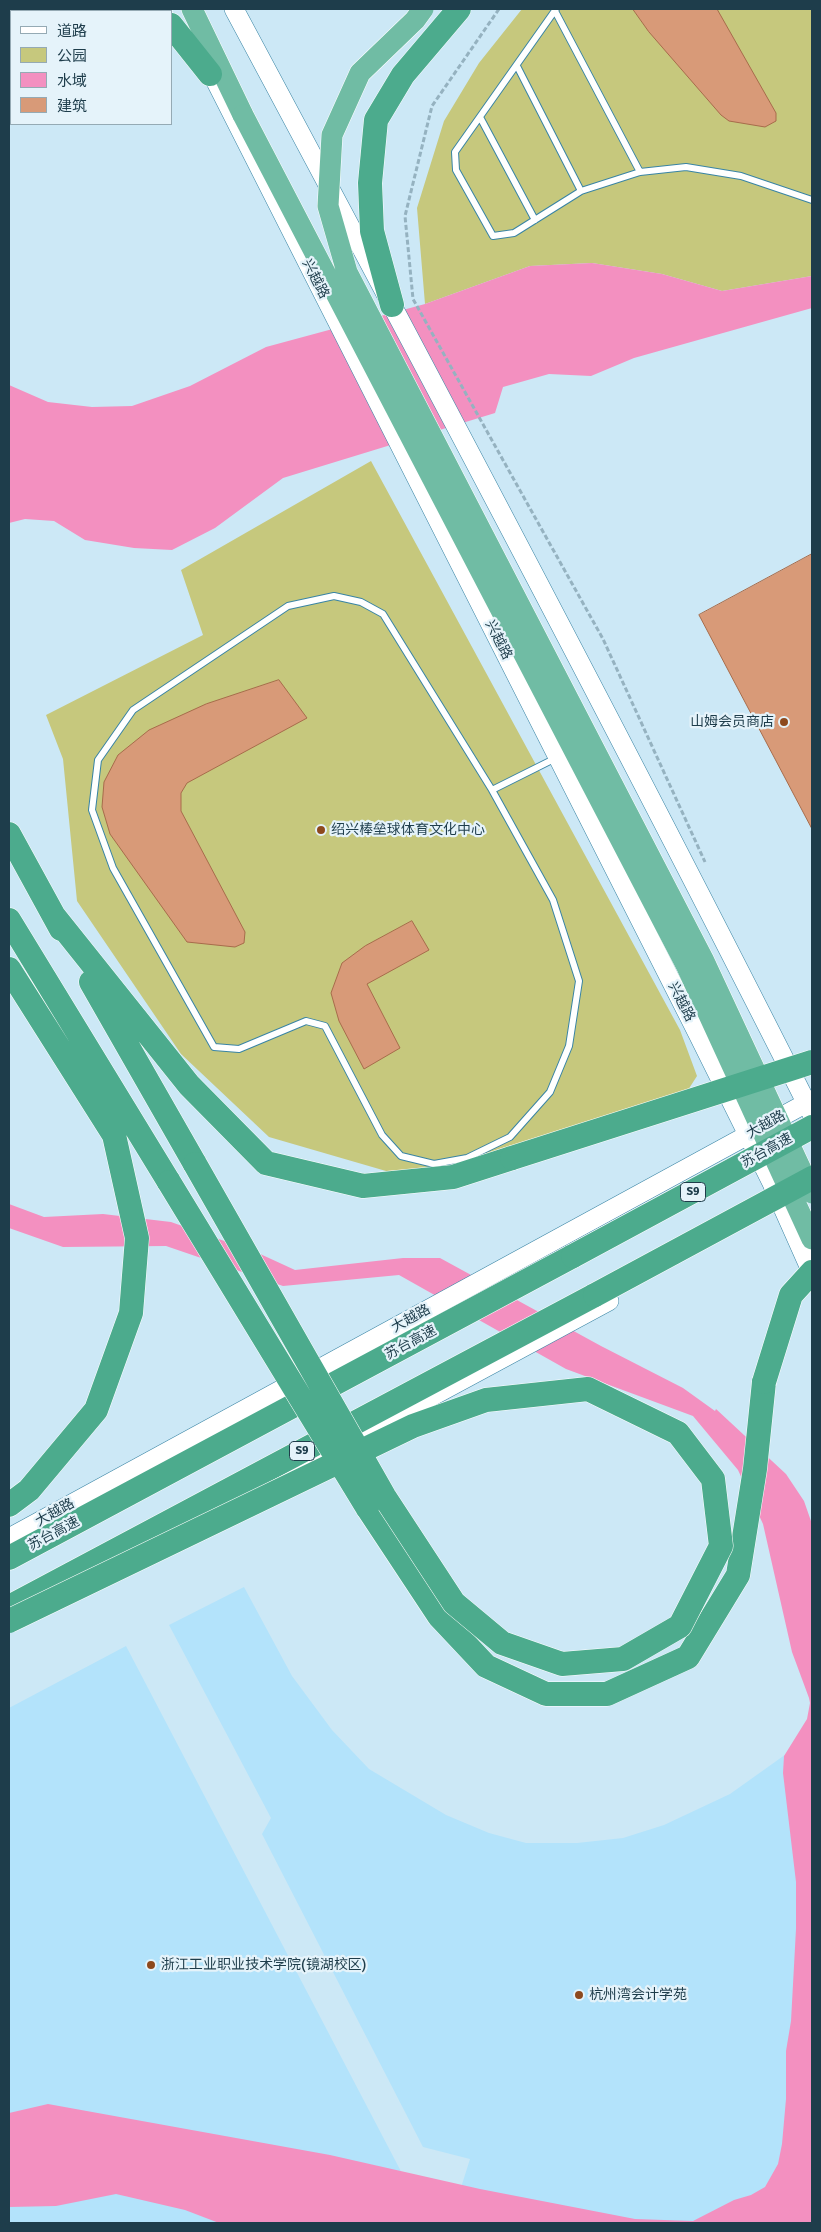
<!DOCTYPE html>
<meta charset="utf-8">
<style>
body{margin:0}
#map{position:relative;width:821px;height:2232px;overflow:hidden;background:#cce8f6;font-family:Signika,"Noto Sans SC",sans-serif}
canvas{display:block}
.frame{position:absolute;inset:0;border:10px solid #1e3d4b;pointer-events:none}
.legend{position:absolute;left:10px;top:10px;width:162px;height:115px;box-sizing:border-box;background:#e5f3fa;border:1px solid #95aab4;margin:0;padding:6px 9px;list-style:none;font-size:15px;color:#1e3d4b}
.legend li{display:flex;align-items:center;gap:10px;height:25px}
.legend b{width:25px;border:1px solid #95aab4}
</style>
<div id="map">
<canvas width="821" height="2232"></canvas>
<div class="frame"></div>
<ul class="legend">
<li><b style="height:6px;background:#fff"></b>道路</li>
<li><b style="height:14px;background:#c6c87d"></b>公园</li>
<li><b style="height:14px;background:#f390c0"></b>水域</li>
<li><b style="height:14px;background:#d89a78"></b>建筑</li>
</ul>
</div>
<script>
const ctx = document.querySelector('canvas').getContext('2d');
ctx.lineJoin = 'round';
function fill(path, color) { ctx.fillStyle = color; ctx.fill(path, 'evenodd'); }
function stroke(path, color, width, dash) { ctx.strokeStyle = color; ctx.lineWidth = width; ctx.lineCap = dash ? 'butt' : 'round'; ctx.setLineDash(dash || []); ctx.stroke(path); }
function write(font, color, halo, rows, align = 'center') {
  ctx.font = font + ' Signika,"Noto Sans SC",sans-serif'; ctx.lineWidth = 4.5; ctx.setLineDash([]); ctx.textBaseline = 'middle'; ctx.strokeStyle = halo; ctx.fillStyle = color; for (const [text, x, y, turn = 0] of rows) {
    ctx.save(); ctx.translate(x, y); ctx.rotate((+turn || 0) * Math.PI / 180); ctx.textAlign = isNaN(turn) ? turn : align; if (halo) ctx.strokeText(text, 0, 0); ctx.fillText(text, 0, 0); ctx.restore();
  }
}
const built = new Path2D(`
 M244,1587L292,1676L332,1730L369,1769L446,1815L489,1833L526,1843H577L623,1838L664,1825L730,1794L796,1747L812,2223H568L458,2197L470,2159L423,2147L262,1834L271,1818L169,1625Z
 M126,1646L428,2223H9V1708Z`);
const green = new Path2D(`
 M522,9H812V276L722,291L662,274L592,263L530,266L425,304L417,208L444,121L479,63Z
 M371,461L680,1030L697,1076L688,1090L443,1169L386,1171L269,1137L181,1054L77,901L63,759L46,715L203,635L181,570Z`);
const water = new Path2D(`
 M592,263L662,274L722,291L812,276V308L634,358L591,376L549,374L503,387L495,413L283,478L215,528L172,550L134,548L85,540L54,521L25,519L9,523V385L48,402L92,407L132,406L190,386L266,347L425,304L530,266Z
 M9,1204L44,1217L103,1214L171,1222L258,1253L295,1270L403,1258H440L601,1346L683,1388L715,1411L716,1409L786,1474L804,1501L812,1524V2223H219L185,2210L116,2194L56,2206L9,2207V2113L48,2104L330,2155L480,2189L635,2219L693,2221L734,2200L751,2195L765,2187L778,2164L782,2144L786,2099V2051L791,2021L796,1929V1882L783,1773L784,1756L807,1719L810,1703L809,1698L792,1652L763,1524L738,1470L693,1416L566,1369L399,1275L283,1286L166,1246L63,1247L9,1228Z`);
const building = new Path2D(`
 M633,9H717L776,113V121L765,127L729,121L721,115L649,32Z
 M812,554V829L699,615Z
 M279,680L307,718L187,783L181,793V811L245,932L244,943L235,947L187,942L110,834L102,807L104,782L118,755L149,730L206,704Z
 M412,921L429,950L367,984L400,1048L364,1069L339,1021L331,993L342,963L365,946Z`);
const path = new Path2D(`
 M499,9L432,106L405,216L413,299L603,639L705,862`);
const service = new Path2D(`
 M556,9L455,152L456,170L493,236L514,233L581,191L640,172L686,167L741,176L812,200
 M555,11L640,172
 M517,66L581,191
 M481,119L535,220
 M492,790L553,900L579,981L569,1046L550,1092L510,1137L467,1158L434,1164L401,1156L382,1135L325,1026L306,1021L239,1049L214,1047L113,868L92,810L98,760L133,710L288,606L334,596L361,602L383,614L492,790L556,758`);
const secondary = new Path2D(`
 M234,9C430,375 625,743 812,1114
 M205,60L698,1034L771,1181L812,1273
 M288,1474L609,1301
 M9,1538L812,1100`);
const trunk = new Path2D(`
 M192,9L243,115`);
const motorway = new Path2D(`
 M158,9L160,11
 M171,25L210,74
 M392,305L372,231L370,183L376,120L403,75L459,9
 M9,834L61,929
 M54,916L189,1085L266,1163L363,1186L453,1177L512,1158
 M9,920L169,1182
 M9,969L114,1135L137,1238L131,1313L96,1410L29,1490L9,1505
 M91,982L195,1164
 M367,1507L439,1616L486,1666L546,1694H607L688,1657L738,1575L755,1469L764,1382
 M9,1558L573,1256
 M9,1607L595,1295`);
const trunkBridge = new Path2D(`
 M423,9L415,20L360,73L332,135L328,206L347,272L703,959L812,1193
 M243,115L687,967L812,1239`);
const motorwayBridge = new Path2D(`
 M512,1158L812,1062
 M169,1182L367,1507
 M573,1256L812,1127
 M595,1295L812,1178
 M764,1382L791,1295L812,1272
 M9,1621L413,1426L486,1400L588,1389L678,1433L713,1479L721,1546L680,1626L623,1659L562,1664L502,1643L454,1603L384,1496L195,1164`);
const markers = [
 [784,722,5,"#8d491d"],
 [321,830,5,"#8d491d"],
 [151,1965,5,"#8d491d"],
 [579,1995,5,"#8d491d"]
];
const shields = [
 [693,1192,25],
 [302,1451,25]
];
const shieldNames = [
 ["S9",693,1192],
 ["S9",302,1451]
];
const streetNames = [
 ["兴越路",315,279,63],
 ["兴越路",498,640,63],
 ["兴越路",681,1002,63],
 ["大越路",766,1125,-29],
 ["苏台高速",767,1151,-29],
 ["大越路",411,1319,-29],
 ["苏台高速",411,1343,-28],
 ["大越路",55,1513,-29],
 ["苏台高速",54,1534,-28]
];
const poiNames = [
 ["山姆会员商店",774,722,"right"],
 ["绍兴棒垒球体育文化中心",331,830],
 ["浙江工业职业技术学院(镜湖校区)",161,1965],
 ["杭州湾会计学苑",589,1995]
];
fill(built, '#b3e3fb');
fill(green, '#c6c87d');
fill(water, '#f390c0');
fill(building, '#d89a78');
stroke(building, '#a76c4b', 1);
stroke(service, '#3984a4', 8);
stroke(secondary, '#3984a4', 20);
stroke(trunk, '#fff', 22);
stroke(motorway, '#fff', 25);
stroke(path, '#95b2c0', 3, [5, 2.5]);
stroke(service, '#fff', 6);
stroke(secondary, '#fff', 19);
stroke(trunk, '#70bca4', 21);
stroke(motorway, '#4cab8d', 24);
stroke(trunkBridge, '#fff', 22, []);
stroke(motorwayBridge, '#fff', 25, []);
stroke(trunkBridge, '#70bca4', 21);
stroke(motorwayBridge, '#4cab8d', 24);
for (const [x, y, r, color] of markers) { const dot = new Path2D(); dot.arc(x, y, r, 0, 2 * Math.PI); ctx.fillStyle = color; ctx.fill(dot); stroke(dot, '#e5f3fa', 2); }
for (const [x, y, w] of shields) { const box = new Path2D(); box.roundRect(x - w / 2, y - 9.5, w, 19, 4); ctx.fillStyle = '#e5f3fa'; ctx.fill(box); stroke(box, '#1e3d4b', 1); }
write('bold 12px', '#1e3d4b', null, shieldNames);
write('14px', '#1e3d4b', '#e5f3fa', streetNames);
write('14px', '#1e3d4b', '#e5f3fa', poiNames, 'left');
</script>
